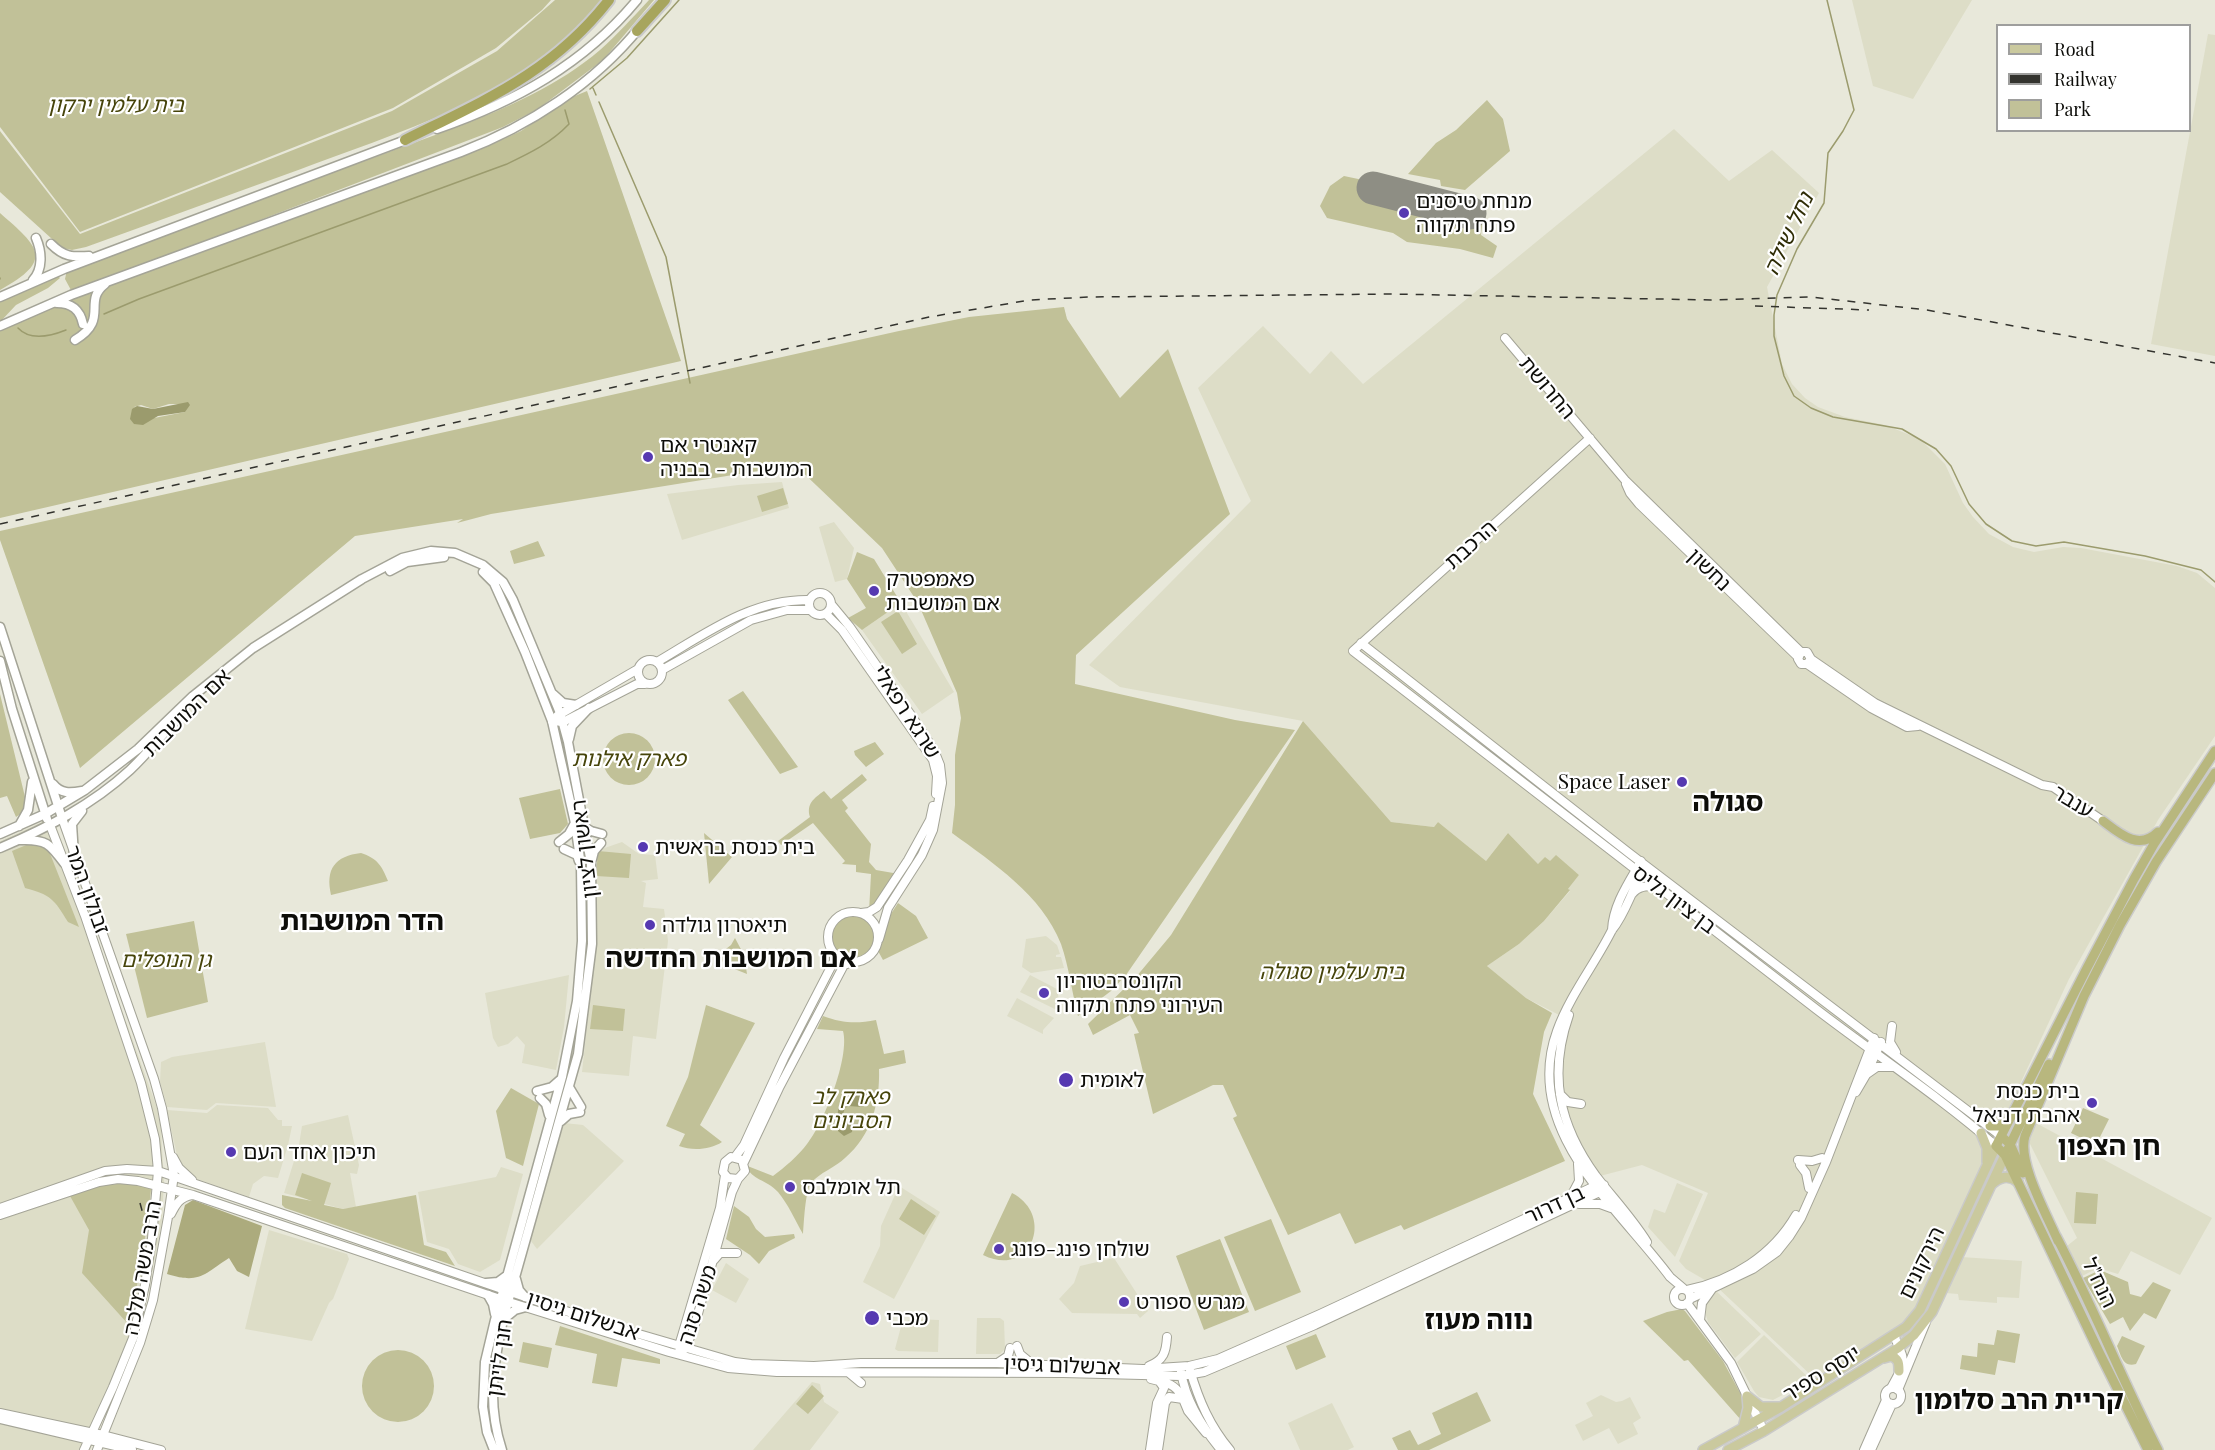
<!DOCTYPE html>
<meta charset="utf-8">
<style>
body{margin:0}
#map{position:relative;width:2215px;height:1450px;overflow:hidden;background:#e8e8da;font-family:"Playfair Display",serif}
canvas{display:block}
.legend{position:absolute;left:1996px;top:24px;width:195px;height:108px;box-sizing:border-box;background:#fff;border:2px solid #9e9e9d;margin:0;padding:8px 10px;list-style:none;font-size:18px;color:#0d0d09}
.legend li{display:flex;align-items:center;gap:12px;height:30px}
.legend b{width:30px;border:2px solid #9e9e9d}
</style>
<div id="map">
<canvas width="2215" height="1450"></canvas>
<ul class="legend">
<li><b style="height:8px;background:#cac99e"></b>Road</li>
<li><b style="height:8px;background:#33332e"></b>Railway</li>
<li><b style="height:16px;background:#c1c198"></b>Park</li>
</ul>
</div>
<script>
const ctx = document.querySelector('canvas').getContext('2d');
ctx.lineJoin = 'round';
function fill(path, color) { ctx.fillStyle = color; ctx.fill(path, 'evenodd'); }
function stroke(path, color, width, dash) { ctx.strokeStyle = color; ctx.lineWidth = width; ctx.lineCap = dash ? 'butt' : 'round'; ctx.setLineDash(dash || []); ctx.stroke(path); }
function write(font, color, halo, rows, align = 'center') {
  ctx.font = font + ' "Playfair Display","Noto Sans Hebrew",serif'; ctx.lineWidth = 4.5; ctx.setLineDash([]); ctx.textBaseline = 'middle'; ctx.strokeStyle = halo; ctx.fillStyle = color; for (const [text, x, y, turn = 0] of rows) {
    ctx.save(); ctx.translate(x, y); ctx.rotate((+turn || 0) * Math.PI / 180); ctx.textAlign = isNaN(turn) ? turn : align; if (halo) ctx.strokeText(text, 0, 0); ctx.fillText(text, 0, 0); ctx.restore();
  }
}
const built = new Path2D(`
 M1852,0H1972L1913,99L1873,86Z
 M2208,34L2215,35V356L2151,344Z
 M1674,129L1729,181L1772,150L1819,193L1767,287L1782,364L1792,384L1805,398L1818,407L1845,417L1885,425L1920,439L1945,464L1963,503L1973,517L1989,534L2013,547L2034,552L2063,547L2081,548L2177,566L2197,573L2215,588V736L2158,820L2069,979L1916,1307L1902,1324L1868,1348L1814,1378L1717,1287L1686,1269L1679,1261L1708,1193L1642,1165L1600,1176L1581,1149L1562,1092L1560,1074L1569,1020L1526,998L1487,966L1519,944L1544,921L1570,891L1568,889L1579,875L1570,868L1549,861L1538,864L1508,833L1486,861L1438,822L1434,827L1391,822L1303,721L1120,687L1089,665L1251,501L1198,388L1263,326L1310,374L1331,351L1363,384Z
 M782,482L789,508L682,540L667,494L738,485Z
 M834,522L854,548L847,579L835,582L819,527Z
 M901,603L954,692L922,714L862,630Z
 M53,817L157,1108L161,1130L164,1181L162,1221L148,1294L137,1340L90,1450H0V841Z
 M622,842L639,854L655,855L658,879L641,881L646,883L643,907L664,909L668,941L656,1039L633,1036L629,1076L582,1072L597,932L596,851Z
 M1046,936L1057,945L1060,954L1056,955V957H1061L1064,968L1031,973L1022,967L1026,939Z
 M569,975L564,1027L556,1070L522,1063L525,1045L517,1036L508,1044L498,1047L493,1038L485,993Z
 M1030,975L1057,989L1061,1012L1020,992Z
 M1017,998L1054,1018L1043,1030V1034L1007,1016Z
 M265,1042L276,1107L216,1103L207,1110L167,1107L160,1082L161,1062L172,1057Z
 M217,1105L268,1108L278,1120H282V1126H292L288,1145L278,1178L264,1176L253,1184L249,1197L197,1179L185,1169L178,1160L167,1110L207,1113Z
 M348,1115L359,1165L357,1174L350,1173L356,1207L343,1209L284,1193L299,1145L302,1126Z
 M564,1123L583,1125L624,1161L537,1249L528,1237Z
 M2036,1123L2212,1218L2180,1275L2131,1251L2118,1274L2098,1268L2082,1276L2067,1246L2077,1238L2029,1142Z
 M501,1167L523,1174L500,1260L480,1272L458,1264L449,1249L427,1242L418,1192L496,1177Z
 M1677,1183L1703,1194L1675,1257L1648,1227L1654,1209L1665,1213Z
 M899,1186L940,1212L894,1299L863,1282L880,1246L881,1226Z
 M269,1230L347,1254L349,1259L333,1299L329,1303L312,1341L245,1329Z
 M1961,1257L2022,1261L2019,1298L1997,1297V1303L1959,1300L1958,1294L1946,1293Z
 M1114,1258L1148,1311L1140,1318L1137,1314L1072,1313L1059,1299L1074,1283L1080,1266Z
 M726,1263L749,1279L736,1303L712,1290Z
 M1716,1291L1761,1334L1735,1358L1708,1322L1705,1312V1305Z
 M977,1318H1000L1004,1321L1005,1349L1000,1354H976Z
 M912,1319L939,1320L938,1352L898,1351L895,1349L902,1323Z
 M1764,1335L1811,1380L1773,1400L1759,1397L1754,1391L1737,1362Z
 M812,1382L820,1384L824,1402L839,1412L810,1450H753Z
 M1601,1395L1616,1402L1622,1401L1630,1397L1641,1418L1633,1423L1638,1434L1618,1444L1609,1428L1583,1441L1575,1425L1593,1416L1586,1403Z
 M1332,1403L1354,1447L1348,1450H1300L1288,1423Z`);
const green = new Path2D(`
 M0,0H551L542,10L496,48L393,108L80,232L0,127Z
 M555,0H604C529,93 408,129 301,169C229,195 158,221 86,247L72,250L62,248L0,192V131L80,234L392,111L497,51Z
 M649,0H654L603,60L538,109L503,127L72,292L65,279L67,270L457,127C507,108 559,85 600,50C617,35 633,17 649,0Z
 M587,91L681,361L0,518V330L14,323L119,281L168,265L484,148L521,131L570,98ZM169,404H186L185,412L154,418L134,407L141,405L153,409Z
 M1487,100L1503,119L1510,151L1465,190L1441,186L1440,180L1408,174L1436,143L1456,130Z
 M1373,175L1415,187L1421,184C1442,194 1467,194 1484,208L1481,235L1497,246L1493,258L1460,249L1407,242L1393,233L1327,218L1320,206L1330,186L1344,176L1363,180Z
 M0,213C39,247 55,260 0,290Z
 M56,274L60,278L48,288L16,305L0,322V302Z
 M1064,307L1067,319L1120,398L1168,349L1230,514L1076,655L1075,684L1235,720L1295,730L1126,975L1111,991L1078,1016C1072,993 1069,967 1061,944C1042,895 993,863 952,833L955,805V755L961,718L957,693L918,603L882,548L795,465L491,514L457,523L463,519L355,536L80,768L0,540V531L899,331L969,317Z
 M783,488L788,504L762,512L757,496Z
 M538,541L545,556L514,564L510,551Z
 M857,552L874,559L901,603L862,630L848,618L866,608L847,579Z
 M898,611L917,644L902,654L881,622Z
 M743,691L798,767L780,774L728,700Z
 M0,694L26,801L25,811L16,817L7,796L0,798Z
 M1303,721L1391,822L1434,827L1438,822L1486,861L1508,833L1538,864L1545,857L1550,861L1556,855L1579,875L1568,889L1570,890L1544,921L1519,944L1487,966L1526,998L1552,1013L1544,1032L1533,1094L1565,1161L1404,1230L1401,1225L1355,1244L1340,1213L1288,1235L1233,1118L1237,1116L1223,1085H1213L1153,1114L1134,1034L1139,1033L1130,1015L1093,1035L1088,1024L1136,977L1171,935Z
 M603 759a26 26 0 1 1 52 0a26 26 0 1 1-52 0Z
 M875,742L884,754L866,767L855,755L854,751Z
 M862,774L867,780L842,800L848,808L845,811L871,844L869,862L876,870L899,874L869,912L871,874L856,872V865L842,864L845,861L813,823L781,845L778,841L810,817C806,804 814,798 824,791L831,799Z
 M560,789L568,824L560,833L530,839L519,798Z
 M704,833L732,857L709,884Z
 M31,843L42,845L49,851L79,927L68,922C54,899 51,895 25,888L12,851Z
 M598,851L631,854L629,878L596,876Z
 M361,853C377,858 382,866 388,881L331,895C325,869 335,856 361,853Z
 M898,903L916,916L928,938L883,960L878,951L884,936L887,920Z
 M831 937a22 22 0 1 1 44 0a22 22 0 1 1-44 0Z
 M194,921L208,1002L147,1018L126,934Z
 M735,938L744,955L747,974L727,966L717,956L731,945Z
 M593,1005L625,1009L623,1031L590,1029Z
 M706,1005L755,1023L700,1125L722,1142C710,1150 692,1151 679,1146L685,1134L666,1126L688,1077Z
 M823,1016C842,1023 856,1024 876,1020L884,1054L904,1050L906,1063L879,1069C880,1102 872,1135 845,1158C836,1167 819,1173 811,1183C805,1192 804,1223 803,1234C795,1220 788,1204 778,1192C766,1179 753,1181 745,1165L773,1176C785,1167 798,1156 807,1144C824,1123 850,1057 843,1031L817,1029Z
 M511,1088L539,1104L523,1166L506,1158L496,1111Z
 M2083,1108L2109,1119L2096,1145L2071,1133Z
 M302,1173L331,1183L324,1205L343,1209L416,1195L424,1245L446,1252L455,1266L285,1208L282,1205V1195L312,1201L295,1195Z
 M117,1184H138L151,1189C146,1235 140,1279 128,1324L82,1273L89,1230L70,1196L100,1186Z
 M2076,1192L2098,1194L2096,1224L2074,1223Z
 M1012,1193C1055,1215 1032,1279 983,1255Z
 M911,1199L936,1216L924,1235L899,1219Z
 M734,1206L749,1217L756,1229L765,1237L794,1234L795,1238L769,1251L759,1264L750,1255L726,1239Z
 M1271,1219L1301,1292L1255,1311L1224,1237Z
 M1220,1239L1249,1312L1204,1330L1176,1256Z
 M2100,1270L2128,1282L2130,1294L2141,1297L2153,1282L2171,1290L2156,1319L2144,1313L2130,1331L2123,1317L2110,1324L2083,1278Z
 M1682,1309L1685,1311L1723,1361L1746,1404L1741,1420L1688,1360L1684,1361L1643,1321L1667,1312Z
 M560,1326L660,1359V1364L622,1358L617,1387L592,1383L597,1354L555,1345Z
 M1997,1330L2020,1334L2015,1363L1998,1360L1995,1375L1960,1369L1962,1355L1977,1357L1978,1343L1994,1345Z
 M1316,1334L1326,1357L1296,1370L1286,1346Z
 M2122,1336L2145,1346L2136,1364C2123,1368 2121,1355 2117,1346Z
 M523,1342L552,1348L548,1368L519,1362Z
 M362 1386a36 36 0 1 1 72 0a36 36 0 1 1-72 0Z
 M812,1385L824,1396L808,1414L796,1404Z
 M1477,1392L1491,1421L1429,1450H1398L1392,1438L1410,1430L1418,1445L1441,1434L1432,1413Z`);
const forest = new Path2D(`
 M193,1200L262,1226L249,1277L237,1271L229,1258C203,1275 199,1284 167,1274L185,1205Z`);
const water = new Path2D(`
 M188,402L190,405L185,412L158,416L143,425L134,424L130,419L132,409L137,406L153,409Z
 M856,1089H860L867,1094V1102L862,1107L849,1106L845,1108L843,1114C847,1121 855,1123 852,1132L844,1136L838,1131C837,1112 836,1098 856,1089Z`);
const stream = new Path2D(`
 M1827,0L1854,110L1843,131L1828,153L1824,203L1797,249L1777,295L1774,315V336L1784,376L1794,396L1811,408L1833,417L1902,429L1936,449L1951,466L1969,504L1986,524L2012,541L2036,546L2064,542L2145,556L2201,570L2215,582
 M593,88L596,95
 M590,89L627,58L679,0
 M599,102L666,257L690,383
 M0,278V279
 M104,314L139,299L507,164C530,153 551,143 569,124L565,110
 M18,328C30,341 51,336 66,330`);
const runway = new Path2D(`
 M1373,188L1470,213`);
const tertiary = new Path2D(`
 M1505,338L1625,480L1801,652
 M1590,438L1353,651C1507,771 1662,889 1816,1009C1876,1055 1940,1097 1996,1146
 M1626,484L1630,493L1639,504L1798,657
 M809 604a11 11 0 1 1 22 0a11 11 0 1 1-22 0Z
 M831,604L850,627L911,715L934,750L940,765L942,783L933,830L922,855L888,908L879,939
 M826,614L842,630L933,760L937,776L936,794
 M1361,643L1629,853L2001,1136
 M1811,659L1875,703L2042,785L2053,787L2103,821
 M638 672a12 12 0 1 1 24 0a12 12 0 1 1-24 0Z
 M657,662C705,634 751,599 809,600
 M1807,664L1811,659L1807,652H1801L1798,659L1801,664H1807L1871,708L1907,727L1918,726
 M662,670L751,620L787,610H810
 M557,716L638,669
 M552,721L563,722L637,684H645
 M62,818L154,1079L162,1108L174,1175L168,1217L153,1300L140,1343L97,1450
 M50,825L85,916L141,1083L155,1139L158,1171L152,1238L145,1285L133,1338L113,1387L84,1450
 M1643,872C1631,891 1626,913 1612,930C1595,964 1570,995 1557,1031C1521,1130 1618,1207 1670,1277L1683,1288
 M1632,894C1638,886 1646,886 1656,886
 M828 937a25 25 0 1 1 50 0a25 25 0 1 1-50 0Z
 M861,913L869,912L877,907L908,860L930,820L933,806
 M1612,930C1613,905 1629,882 1641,861
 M1569,1015C1548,1075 1559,1125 1596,1176C1613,1198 1632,1218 1647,1242
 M1892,1026L1890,1042L1896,1052
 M1867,1074L1877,1067H1892
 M1856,1092L1866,1075L1881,1042
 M1560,1094L1568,1102L1581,1104
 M173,1157L179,1168L192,1180
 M735,1157L744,1145L784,1058L834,961V954
 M1798,1160L1812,1161L1822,1158
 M744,1162L779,1088L844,965L853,962
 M1800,1165L1806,1173L1809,1188
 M1570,1198L1579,1181L1578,1164
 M1579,1204H1600L1611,1208
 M0,1208L105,1171L127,1169L158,1171L601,1323L735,1362L751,1364L814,1366L861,1363H997L1143,1369L1189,1366L1218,1359L1320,1314L1595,1186L1604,1185
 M171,1214C176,1204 180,1197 192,1195
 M0,1215L99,1182L118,1179L138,1181L193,1195L509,1302L669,1352L728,1368L777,1372L1063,1373L1181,1376L1204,1372L1315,1325L1600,1192L1604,1185
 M714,1260L720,1253H737
 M1674 1297a8 8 0 1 1 16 0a8 8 0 1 1-16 0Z
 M1687,1290C1732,1281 1773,1255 1796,1215
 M1690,1299L1753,1269L1777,1252L1789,1237L1801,1218L1826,1162L1874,1038
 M1687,1303L1731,1363L1764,1431
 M1700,1320L1702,1303L1712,1289
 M1017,1346L1020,1354L1031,1363
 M685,1349L694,1328L732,1192L738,1179L745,1171L742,1160L731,1157L725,1162L723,1172L728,1178L738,1179
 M680,1351L679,1346L720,1208L725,1175
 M999,1362L1008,1356L1010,1348
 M1149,1366C1164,1360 1166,1352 1167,1337
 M1190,1370C1199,1401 1210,1426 1230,1450
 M1181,1372C1186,1402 1202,1427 1221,1450
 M849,1373L861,1383
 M1159,1381C1171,1383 1178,1388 1183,1399
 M1885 1396a8 8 0 1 1 16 0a8 8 0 1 1-16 0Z
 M1891,1388C1896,1379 1905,1365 1902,1355C1900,1348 1896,1343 1895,1336
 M1898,1390L1926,1322
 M0,1413L103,1435L161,1450
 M0,1419L132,1450
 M1150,1450L1157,1403L1164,1388L1159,1381L1151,1379
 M1158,1450L1165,1403L1169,1397L1183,1399L1188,1411L1206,1433
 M1864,1450L1886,1400
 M1871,1450L1892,1404`);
const secondary = new Path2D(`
 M437,129C515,102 584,64 637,0
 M51,244C64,257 72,257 89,256
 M33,280C43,269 42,252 36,238
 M0,297L64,269L411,138
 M57,303C72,303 80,310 83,324
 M0,326L71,295L461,152C529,126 594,84 640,27
 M75,340C110,319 82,302 105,284
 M390,571L407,562L444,557
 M483,572L494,583L525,652L552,721L575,823L581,866L582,941L577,1001L562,1077L495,1320L485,1362L483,1407L487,1432L494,1450
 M0,627L62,818
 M0,661L12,709L47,819
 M553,694L563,703L576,705
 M569,739L572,726L589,708
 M53,784C61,794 70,793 82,791
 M19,826L28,810L32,782
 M584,827L591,831L602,834
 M0,834L45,814L85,790L138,749L193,696L253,648L362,579L402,558L431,551L455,553L483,565L503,582L513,600L560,713L568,742L591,863L592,944L578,1054L503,1320C493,1366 487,1404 502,1450
 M21,840C46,839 50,844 64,863
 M559,842L569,834L575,823
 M0,848C47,828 92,805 130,770C147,754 161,736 177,719
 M564,849L577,855L579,861
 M74,855L72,824L82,811
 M592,859L594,851L601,843
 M569,1087L581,1107
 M537,1091L552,1087L560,1080
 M540,1098L546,1104L549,1115
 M561,1121L569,1114L580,1112
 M516,1279L519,1290L525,1297
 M486,1283L498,1282L509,1274
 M488,1295L493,1304L495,1314
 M504,1319L515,1310L526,1307`);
const primary = new Path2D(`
 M1981,1133L1987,1148V1162
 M1991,1185C1999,1177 2008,1174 2018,1182
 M1884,1358L1891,1356C1899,1359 1899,1363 1899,1371
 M1747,1396L1761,1407H1779
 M1743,1428L1748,1408L1747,1396
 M1703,1450L1781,1407L1906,1327L1920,1310L1996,1146
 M1728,1450L1764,1431L1898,1348L1914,1335L1932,1312L2005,1155`);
const trunk = new Path2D(`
 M2103,821C2120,834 2139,851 2158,832
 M1990,1126H1999L2007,1121
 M2001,1136L2010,1144L2023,1173
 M2008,1149L2049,1064
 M2056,1236C2093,1306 2122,1380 2158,1450
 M2058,1241C2047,1215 2017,1162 2025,1136L2084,996L2120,925L2156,862L2215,773
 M2148,1450L2100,1354L2005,1155L1996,1146L2087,968L2134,879L2154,844L2215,751`);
const motorway = new Path2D(`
 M637,31L665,0
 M405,140C485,100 552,73 609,0`);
const rail = new Path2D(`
 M1755,306L1869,310
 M0,524L929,317L1030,300L1090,297L1393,294L1711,300L1811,297L1927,310L2215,363
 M140,1203L143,1214`);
const markers = [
 [1404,213,6,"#5639b1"],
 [648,457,6,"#5639b1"],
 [874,591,6,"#5639b1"],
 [1682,782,6,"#5639b1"],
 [643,847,6,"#5639b1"],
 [650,925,6,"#5639b1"],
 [1044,993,6,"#5639b1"],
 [1066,1080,8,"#5639b1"],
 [2092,1103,6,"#5639b1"],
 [231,1152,6,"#5639b1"],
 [790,1187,6,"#5639b1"],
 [999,1249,6,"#5639b1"],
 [1124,1302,6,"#5639b1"],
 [872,1318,8,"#5639b1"]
];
const parkNames = [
 ["בית עלמין ירקון",116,105],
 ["פארק אילנות",629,759],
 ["גן הנופלים",166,960],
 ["בית עלמין סגולה",1332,972],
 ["פארק לב",851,1097],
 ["הסביונים",851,1121]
];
const poiNames = [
 ["מנחת טיסנים",1416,201],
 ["פתח תקווה",1416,225],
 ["קאנטרי אם",660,445],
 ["המושבות - בבניה",660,469],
 ["פאמפטרק",886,579],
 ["אם המושבות",886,603],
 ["Space Laser",1670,782,"right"],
 ["בית כנסת בראשית",655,847],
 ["תיאטרון גולדה",662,925],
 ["הקונסרבטוריון",1056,981],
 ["העירוני פתח תקווה",1056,1005],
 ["לאומית",1080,1080],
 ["בית כנסת",2080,1091,"right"],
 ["אהבת דניאל",2080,1115,"right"],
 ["תיכון אחד העם",243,1152],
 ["תל אומלבס",802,1187],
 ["שולחן פינג-פונג",1011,1249],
 ["מגרש ספורט",1136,1302],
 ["מכבי",886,1318]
];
const streetNames = [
 ["החרושת",1547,388,50],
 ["הרכבת",1471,545,-42],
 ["נחשון",1709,570,44],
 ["שרגא רפאלי",906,712,57],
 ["אם המושבות",187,713,-45],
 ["ענבר",2073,802,31],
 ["ראשון לציון",585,849,-97],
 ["זבולון המר",87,890,70],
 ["בן ציון גליס",1674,900,37],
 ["בן דרור",1555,1205,-25],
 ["הירקונים",1922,1263,-64],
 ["הרב משה מלכה",143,1268,-80],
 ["הנח\"ל",2099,1283,64],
 ["משה סנה",698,1305,-72],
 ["אבשלום גיסין",583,1316,18],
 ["חנן לויתן",500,1358,-82],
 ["אבשלום גיסין",1062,1366,2],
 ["יוסף ספיר",1822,1374,-32]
];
const waterNames = [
 ["נחל שילה",1789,234,-65]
];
const districtNames = [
 ["סגולה",1728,803],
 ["הדר המושבות",362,922],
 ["אם המושבות החדשה",731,959],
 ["חן הצפון",2109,1147],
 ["נווה מעוז",1479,1321],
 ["קריית הרב סלומון",2019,1401]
];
fill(built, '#ddddc7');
fill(green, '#c1c198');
fill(forest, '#acab7d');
fill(water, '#9b9b6d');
stroke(stream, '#9b9b6d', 1.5);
stroke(runway, '#8e8e84', 33);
stroke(tertiary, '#a4a497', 10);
stroke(secondary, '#a4a497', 11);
stroke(primary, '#cacac9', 12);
stroke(trunk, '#cacac9', 12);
stroke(motorway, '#cacac9', 14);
stroke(tertiary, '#fff', 8);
stroke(secondary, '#fff', 8);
stroke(primary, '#cac99e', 9);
stroke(trunk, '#b8b77e', 9);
stroke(motorway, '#a7a55d', 10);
stroke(rail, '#33332e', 1.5, [8, 8]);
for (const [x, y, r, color] of markers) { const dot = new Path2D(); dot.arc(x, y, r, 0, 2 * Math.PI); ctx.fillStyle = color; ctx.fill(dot); stroke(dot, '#fff', 2); }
write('italic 21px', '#46440a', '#fff', parkNames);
write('21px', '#0d0d09', '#fff', poiNames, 'left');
write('21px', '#0d0d09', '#fff', streetNames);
write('italic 22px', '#2e2c05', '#fff', waterNames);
write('bold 27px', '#0d0d09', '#fff', districtNames);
</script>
